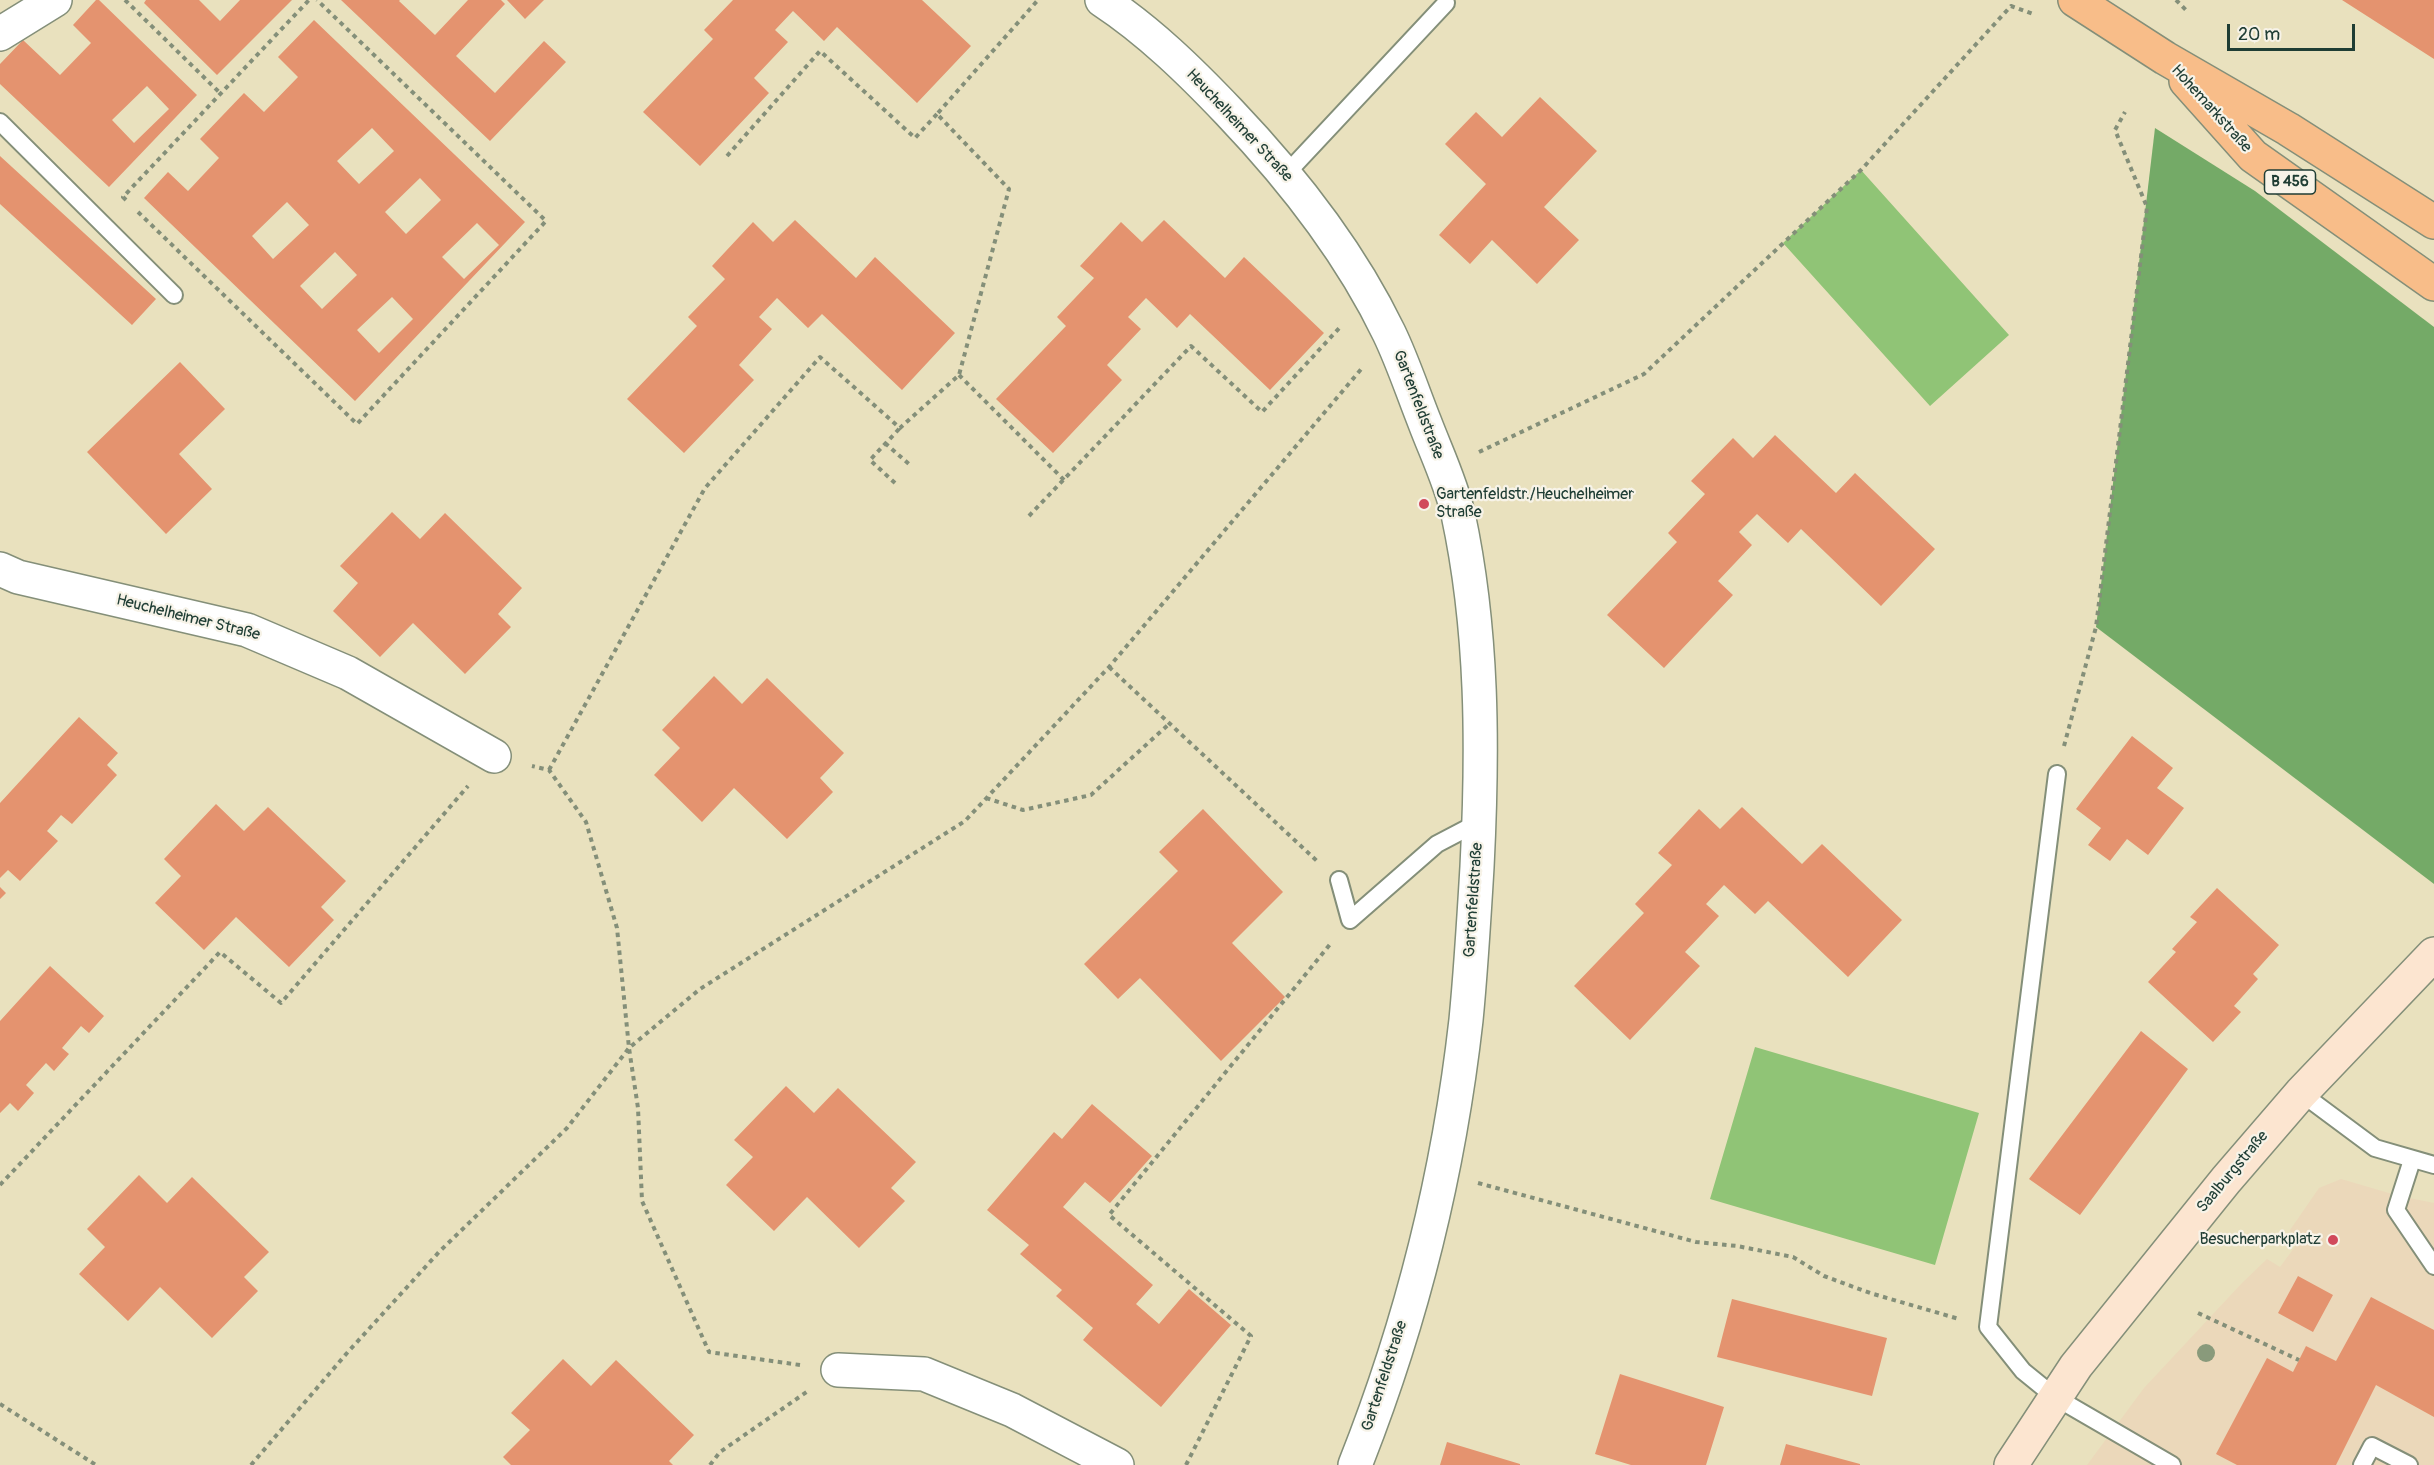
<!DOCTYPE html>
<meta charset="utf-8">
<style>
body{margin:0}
#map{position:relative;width:2434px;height:1465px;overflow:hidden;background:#e9e1be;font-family:Pangolin,sans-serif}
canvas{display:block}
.scale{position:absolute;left:2227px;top:24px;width:128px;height:27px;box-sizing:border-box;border:3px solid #1f3d34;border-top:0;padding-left:8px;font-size:18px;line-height:21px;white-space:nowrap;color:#1f3d34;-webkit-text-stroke:4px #f7f3e8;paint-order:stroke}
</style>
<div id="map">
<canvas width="2434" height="1465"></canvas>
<div class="scale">20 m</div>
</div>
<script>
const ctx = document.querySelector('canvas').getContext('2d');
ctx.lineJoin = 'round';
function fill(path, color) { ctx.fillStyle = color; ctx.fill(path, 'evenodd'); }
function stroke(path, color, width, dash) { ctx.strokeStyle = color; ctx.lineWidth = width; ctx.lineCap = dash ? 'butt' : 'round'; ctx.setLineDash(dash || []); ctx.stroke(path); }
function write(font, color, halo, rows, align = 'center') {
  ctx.font = font + ' Pangolin,sans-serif'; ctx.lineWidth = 4.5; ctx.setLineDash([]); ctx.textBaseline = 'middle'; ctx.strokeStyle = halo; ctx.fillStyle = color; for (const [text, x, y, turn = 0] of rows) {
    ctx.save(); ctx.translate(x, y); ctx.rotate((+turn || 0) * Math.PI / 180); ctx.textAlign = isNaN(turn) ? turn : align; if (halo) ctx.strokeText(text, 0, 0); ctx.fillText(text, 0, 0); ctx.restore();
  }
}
const built = new Path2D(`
 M2341,1179L2399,1196L2434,1203V1465H2087L2144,1388L2242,1283L2267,1259L2280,1267L2297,1244L2290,1230L2319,1188Z`);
const green = new Path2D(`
 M1861,170L2009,335L1930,406L1783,243Z
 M1755,1047L1979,1113L1935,1265L1710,1199Z`);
const forest = new Path2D(`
 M2155,128L2255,191L2434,327V884L2096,627Z`);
const building = new Path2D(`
 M96,0H99L197,95L109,187L0,84V64L23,40L60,75L91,43L73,25ZM147,86L169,109L134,143L112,120Z
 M146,0H199L220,21L240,0H292L217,75L144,3Z
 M341,0H400L399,1L435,35L468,0H501L505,4L456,56L495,93L544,41L566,62L490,141Z
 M507,0H544L525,19Z
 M733,0H922L971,46L917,103L837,27L824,41L793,11L775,30L788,42L754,78L769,93L700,166L643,112L713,39L704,30Z
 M2342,0H2434V59Z
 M314,20L525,222L355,401L144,198L168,172L188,191L219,158L200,139L244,93L264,112L298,77L278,57ZM372,128L394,151L359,184L337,161ZM420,178L441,200L406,234L385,212ZM287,202L309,225L273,259L252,236ZM477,223L499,245L464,279L442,257ZM335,252L357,275L322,309L300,286ZM392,297L413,319L379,353L357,330Z
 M1540,97L1597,151L1544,207L1579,240L1537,284L1492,240L1470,264L1439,235L1486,184L1445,144L1476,112L1502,137Z
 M0,156L156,299L132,325L0,204Z
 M795,220L856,278L875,257L955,333L902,390L822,314L808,328L777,298L759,317L772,329L739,365L754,380L684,453L627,399L697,326L688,317L725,279L712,266L753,222L773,242Z
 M1164,220L1225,278L1244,257L1324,333L1270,390L1190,314L1177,328L1146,298L1128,317L1141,329L1107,365L1122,380L1053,453L996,399L1066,326L1057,317L1094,278L1080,266L1121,222L1142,242Z
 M180,362L225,409L179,454L212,489L166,534L87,452Z
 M1775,435L1836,493L1855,473L1935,549L1881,606L1801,529L1788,543L1757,514L1739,532L1752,545L1718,581L1733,595L1664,668L1607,615L1677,542L1668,533L1705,494L1691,481L1733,438L1753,458Z
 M392,512L420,539L445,513L522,588L498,614L511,627L465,674L413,623L380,657L333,611L358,583L340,566Z
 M714,676L742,704L767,678L844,753L820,778L833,792L787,839L734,788L702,822L654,775L680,748L662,730Z
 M79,717L118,753L107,765L117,775L72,824L61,815L47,831L58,841L20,881L8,870L0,878V803Z
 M2132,736L2173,768L2157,788L2184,808L2148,855L2127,839L2110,861L2088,845L2101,828L2076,809Z
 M216,804L244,831L268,807L346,881L321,907L334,920L289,967L236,917L204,950L155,903L181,876L164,859Z
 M1742,807L1802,864L1822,844L1902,920L1848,977L1768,901L1755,914L1724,885L1706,904L1719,916L1685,952L1700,966L1630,1040L1574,986L1644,913L1635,904L1672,865L1658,853L1699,809L1720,829Z
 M1203,809L1283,892L1232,943L1285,997L1221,1061L1140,978L1118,999L1084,964L1178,871L1159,852Z
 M0,887L6,893L0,899Z
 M2217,888L2279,945L2253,974L2258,979L2234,1006L2241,1012L2213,1042L2148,982L2176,952L2172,949L2197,922L2190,917Z
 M50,966L104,1016L89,1033L81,1026L62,1048L69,1054L54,1071L46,1063L26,1085L34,1093L18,1111L10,1103L0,1113V1021Z
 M2141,1031L2188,1069L2080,1215L2029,1179Z
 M786,1086L814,1113L838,1088L916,1162L891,1188L905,1201L859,1248L807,1197L774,1231L726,1185L753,1157L734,1140Z
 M1092,1104L1152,1156L1110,1203L1085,1182L1063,1207L1153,1285L1136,1304L1159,1324L1189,1289L1231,1325L1161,1407L1083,1340L1093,1328L1056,1296L1062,1290L1020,1254L1029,1245L987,1210L1054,1132L1062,1139Z
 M139,1175L167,1203L192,1177L269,1252L244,1277L258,1291L212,1338L160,1287L128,1321L79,1274L105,1247L87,1229Z
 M2298,1276L2333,1295L2313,1332L2278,1313Z
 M2371,1297L2434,1330V1417L2376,1385L2336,1465H2237L2216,1454L2267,1358L2293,1372L2306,1346L2336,1361Z
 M1732,1299L1887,1338L1872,1396L1717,1357Z
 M563,1359L591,1386L616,1360L694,1435L669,1461L673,1465H511L503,1457L530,1430L511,1413Z
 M1620,1374L1724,1407L1706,1465H1631L1595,1454Z
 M1447,1442L1520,1464V1465H1440Z
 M1786,1444L1860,1464V1465H1780Z`);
const path = new Path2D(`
 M125,0L220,93
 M2176,0L2187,11
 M727,156L820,51L915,138L937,114
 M126,200L123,197L309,0
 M138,212L357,424L546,221L317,0
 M959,375L1064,480
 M885,443L910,465
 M1479,452L1644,374L1861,170L2011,6L2033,14
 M895,483L870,460L900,428
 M1029,516L1191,346L1262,412L1342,325
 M1109,667L1317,861
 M2064,746L2096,627L2147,207L2115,130L2125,112
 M549,770L705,488L820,357L900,428L959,375L1009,189L937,114L1038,0
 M986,798L1023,810L1091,795L1169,724
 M1478,1183L1696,1242L1737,1246L1793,1257L1824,1276L1870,1293L1959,1319
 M0,1185L220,952L281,1003L468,786
 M2198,1313L2299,1360
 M800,1365L709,1352L642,1201L638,1108L629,1048L700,989L965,821L1109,667L1363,367
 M0,1404L96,1465
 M251,1465L347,1353L439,1252L567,1128L629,1048L617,928L586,822L549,770L532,766
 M710,1465L720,1452L808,1391
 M1186,1465L1251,1336L1109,1215L1332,942`);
const lane = new Path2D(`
 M0,122L174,295
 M1286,174L1446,3
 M2057,774L1988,1327L2023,1371L2055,1397L2172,1465
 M1339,880L1350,920L1437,844L1479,822
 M2301,1093L2375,1148L2434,1165
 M2412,1160L2396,1210L2434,1266
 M2362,1465L2372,1446L2409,1465`);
const street = new Path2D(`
 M1102,0C1149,31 1190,71 1229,112C1292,178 1349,250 1389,333C1403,362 1413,393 1425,423C1436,452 1451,483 1458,514C1483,630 1483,749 1477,867C1474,918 1471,969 1466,1020C1449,1171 1411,1324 1355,1465
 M0,34L55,0
 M0,569L18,577L247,630L348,673L494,756
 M838,1370L924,1374L1012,1410L1117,1465`);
const secondary = new Path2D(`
 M2011,1465L2076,1366L2226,1180L2301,1093L2434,954`);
const primary = new Path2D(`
 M2075,0L2165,58L2288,129L2434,222
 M2186,81L2253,156L2434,284`);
const trees = [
 [2206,1353]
];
const markers = [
 [1424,504,6,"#d1495b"],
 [2333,1240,6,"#d1495b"]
];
const shields = [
 [2290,182,51]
];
const shieldNames = [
 ["B 456",2290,182]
];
const streetNames = [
 ["Hohemarkstraße",2211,109,48],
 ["Heuchelheimer Straße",1239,126,47],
 ["Gartenfeldstraße",1418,405,69],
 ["Heuchelheimer Straße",188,618,14],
 ["Gartenfeldstraße",1474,900,-86],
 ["Saalburgstraße",2233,1172,-50],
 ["Gartenfeldstraße",1385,1376,-72]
];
const poiNames = [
 ["Gartenfeldstr./Heuchelheimer",1436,495],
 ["Straße",1436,513],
 ["Besucherparkplatz",2321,1240,"right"]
];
fill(built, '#ebd8ba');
fill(green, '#90c476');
fill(forest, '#74aa67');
fill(building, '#e4936f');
stroke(lane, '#848f79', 20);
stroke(street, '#848f79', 36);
stroke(secondary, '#848f79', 36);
stroke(primary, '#848f79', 36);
stroke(path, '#848f79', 4, [4.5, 4.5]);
stroke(lane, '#fff', 16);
stroke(street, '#fff', 33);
stroke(secondary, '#fce5d0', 33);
stroke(primary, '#f8bd89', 33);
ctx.fillStyle = '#899a7b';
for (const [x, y] of trees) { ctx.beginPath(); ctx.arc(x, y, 9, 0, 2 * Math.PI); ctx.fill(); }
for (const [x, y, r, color] of markers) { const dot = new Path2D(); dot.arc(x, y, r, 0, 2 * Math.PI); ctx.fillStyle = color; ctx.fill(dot); stroke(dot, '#f7f3e8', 2); }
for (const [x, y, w] of shields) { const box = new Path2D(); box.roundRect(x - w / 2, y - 12, w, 24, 4.5); ctx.fillStyle = '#f7f3e8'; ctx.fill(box); stroke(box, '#1f3d34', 1.5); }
write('bold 15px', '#1f3d34', null, shieldNames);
write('16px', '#1f3d34', '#f7f3e8', streetNames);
write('16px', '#1f3d34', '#f7f3e8', poiNames, 'left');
</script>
